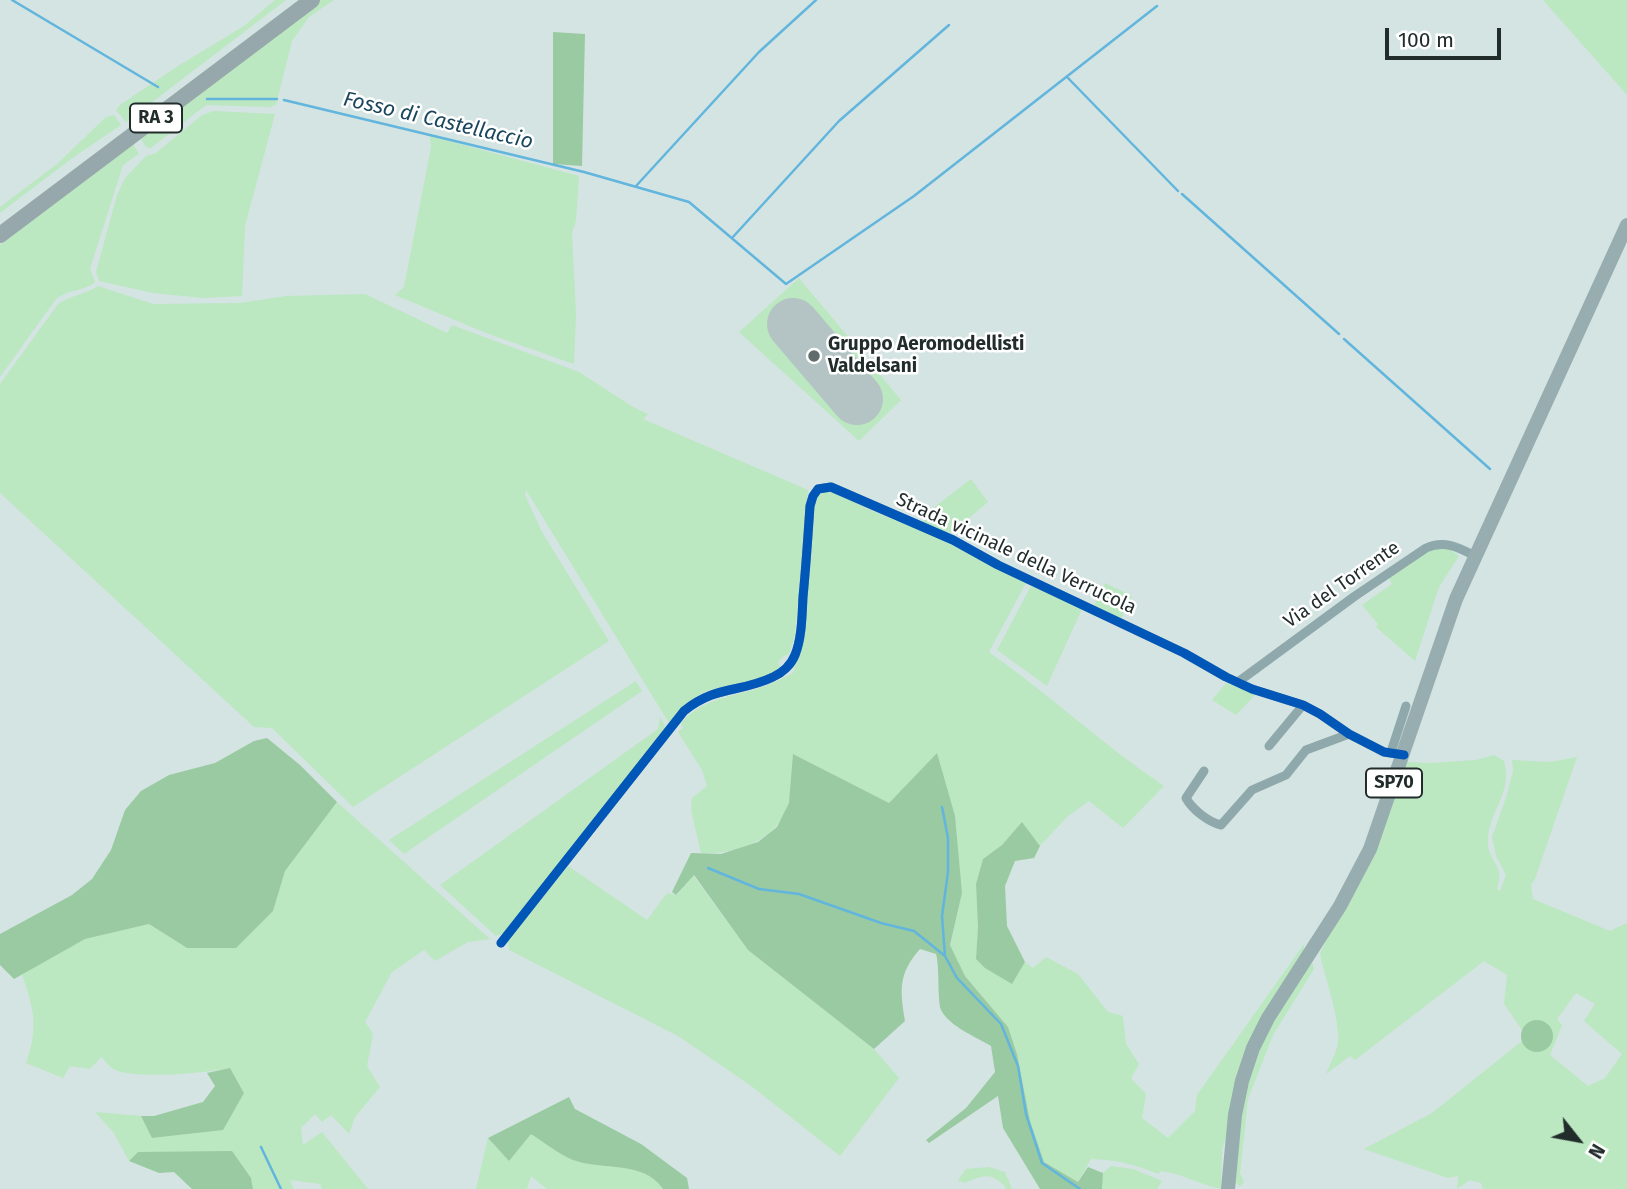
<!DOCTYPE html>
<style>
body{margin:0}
#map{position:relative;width:1627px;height:1189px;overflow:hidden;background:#d4e4e2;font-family:"Fira Sans",sans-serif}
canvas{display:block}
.north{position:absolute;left:1543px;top:1105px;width:70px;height:70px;-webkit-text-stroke:5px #fff;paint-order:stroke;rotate:121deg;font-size:19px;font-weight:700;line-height:28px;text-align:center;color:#212c2b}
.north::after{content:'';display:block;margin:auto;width:24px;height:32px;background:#212c2b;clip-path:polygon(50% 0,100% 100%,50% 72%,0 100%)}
.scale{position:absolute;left:1385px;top:28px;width:116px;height:32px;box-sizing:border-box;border:4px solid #212c2b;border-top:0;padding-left:9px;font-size:21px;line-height:24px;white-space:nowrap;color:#212c2b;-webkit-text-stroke:5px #fff;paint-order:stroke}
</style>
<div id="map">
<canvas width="1627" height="1189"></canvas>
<div class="north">N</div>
<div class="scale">100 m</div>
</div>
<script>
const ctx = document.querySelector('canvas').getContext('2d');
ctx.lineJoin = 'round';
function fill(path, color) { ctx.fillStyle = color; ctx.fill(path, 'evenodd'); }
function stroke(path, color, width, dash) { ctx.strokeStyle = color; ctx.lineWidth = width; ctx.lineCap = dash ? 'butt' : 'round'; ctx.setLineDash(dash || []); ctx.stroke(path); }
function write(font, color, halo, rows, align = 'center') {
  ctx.font = font + ' "Fira Sans",sans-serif'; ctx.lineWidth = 5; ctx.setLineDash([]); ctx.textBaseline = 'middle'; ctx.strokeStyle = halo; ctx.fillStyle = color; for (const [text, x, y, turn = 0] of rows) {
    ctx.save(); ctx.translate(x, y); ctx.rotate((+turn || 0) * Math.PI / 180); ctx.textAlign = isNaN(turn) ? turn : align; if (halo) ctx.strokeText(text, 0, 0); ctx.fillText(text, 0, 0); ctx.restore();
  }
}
const green = new Path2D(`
 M275,0H286L126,122L116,110L120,105L178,66L244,26Z
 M320,0H334L309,17L292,41L276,105L269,107L206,105L151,148L146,147L140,137Z
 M1543,0H1627V95Z
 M214,111L275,114L245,226L242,296L203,298L153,293L99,281L96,272L117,195L125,178L146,156L156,153L202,115Z
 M114,115L121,125L71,159L0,213V207L57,164L106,117Z
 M430,136L579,176L576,221L572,233L576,313L574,364L486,333L395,295L404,287L431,147Z
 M132,142L139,154L123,165L90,269L95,282C83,292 71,288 56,299L0,377V245Z
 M799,278L901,400L859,441L739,332Z
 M98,286L153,304L240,303L286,296L365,294L447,333L452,325L579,372L633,407L648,414L643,419L808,490L795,635L789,654L784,656L778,662L780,667C760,683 731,683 707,691C691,697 680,712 669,723L526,490L525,495L542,532L609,641L353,807L272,728L254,727L0,493V384L58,304C71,295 85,295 98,286Z
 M971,479L988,502L951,533L947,531L945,533L923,524L924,515Z
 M824,491L834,493L882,515L939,538L1026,583L989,652C1049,694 1103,745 1164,786L1123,828L1089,801L1067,817L1040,846L1022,823L1002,845L983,859L976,884L978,927L976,959L1012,984L1025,962L1033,968L1046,957L1078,974L1108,1012L1123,1016L1126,1044L1139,1064L1131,1078L1146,1094L1142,1118L1168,1138L1195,1111L1197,1095L1304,944V953L1265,1014L1222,1150L1221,1189C1200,1185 1181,1173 1160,1171L1159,1174C1132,1164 1119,1160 1091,1159L1078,1182L1044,1162L1030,1121L1017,1054L1008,1027L965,976L950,945L962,893L937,753L889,803L793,754C792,770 794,789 789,803C778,840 736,855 701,853L691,810L692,798L707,786L702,770L678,732L683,728L681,723C705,696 736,697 768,685C776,682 785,677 793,673L798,657L813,507L817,496Z
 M1437,548L1449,549L1459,556L1439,587L1415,661L1376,627L1378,624L1362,605L1392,584L1388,577L1417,557Z
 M1105,583L1132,596L1121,619L1094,606Z
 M1031,586L1082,609L1047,686L997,650Z
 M636,681L642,691L404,854L389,840Z
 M1226,683L1256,694L1236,715L1212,700Z
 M660,717L665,725L663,733L505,933L496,936L440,885L658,729Z
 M1494,755L1504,761C1513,795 1488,811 1488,841C1487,855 1497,862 1499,872C1500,877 1498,885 1497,889L1500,891L1506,875L1496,856L1492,837L1506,798L1513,771L1512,760L1550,762L1577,757L1535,879L1531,885L1533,899L1610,931L1627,923V1189H1483L1481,1183L1470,1180L1457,1189L1458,1176L1448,1178L1364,1149L1432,1113L1527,1037L1504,1004L1507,975L1484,961L1355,1060L1350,1056L1326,1074C1330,1064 1337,1052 1338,1042C1340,1018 1325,978 1320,954L1407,762L1430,763L1476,760ZM1576,993L1595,1004L1584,1021L1622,1054L1605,1078L1588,1086L1550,1055L1562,1025L1557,1019Z
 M337,802L490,939L468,942L435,961L424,950L392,972L365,1022L373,1034L367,1066L380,1087L355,1117L349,1134L331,1115L322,1122L315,1114L301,1128L303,1145L322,1132L368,1189H322L320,1184L290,1180L294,1189H253L251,1178L138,1152L129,1161L114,1133L95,1112L141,1116L153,1138L222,1130L244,1092L230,1068C206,1073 134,1080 113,1069C109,1067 105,1060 101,1057L90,1069L70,1066L63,1078L26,1063C39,1025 34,1011 22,974L85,939L149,924L187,948L273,911L285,871Z
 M568,866L647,920L667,893L677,895L693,875L748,950L874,1049L899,1078L840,1156L750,1085L678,1036L509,950L508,941Z
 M1312,962L1314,969L1273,1035L1248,1099L1240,1173L1244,1182L1240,1187L1234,1180C1238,1130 1244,1074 1268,1029C1280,1006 1297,984 1312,962Z
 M531,1133C544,1142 558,1154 573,1160C602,1171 644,1160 663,1189H547L531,1176L527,1189H476L488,1138L509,1161Z
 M1111,1166L1133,1169L1162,1181L1157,1189H1102L1103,1173Z
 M989,1167L1005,1172L1012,1189H1005V1186C989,1171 983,1176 964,1183L958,1180L966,1169Z`);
const forest = new Path2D(`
 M553,32L585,34L582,166L553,164Z
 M267,738L300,765L337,802L285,871L273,911L236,948H187L149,924L85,939L14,979L0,965V934L72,895L92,879L111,850L125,810L141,791L169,775L215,763L254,741Z
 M937,753L955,816L962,893L950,945L965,976L1008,1027L1017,1054L1030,1121L1044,1162L1078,1182L1088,1167L1103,1173L1102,1189H1040L1003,1128L998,1096L929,1143L926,1140L966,1108L995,1072L991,1046C976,1037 949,1026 941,1010C937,999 940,968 936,954L920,949C898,974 900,990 905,1021L874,1049L748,950L694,875L676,895L672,892L691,853L721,854L758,842L777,827L789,803L793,754L889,803Z
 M1022,822L1040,846L1034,858L1015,861L1005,886L1007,926L1025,962L1012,984L985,968L976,959L978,927L976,884L983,859L1002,845Z
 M1521 1036a16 16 0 1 1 32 0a16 16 0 1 1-32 0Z
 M230,1068L244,1093L223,1130L152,1138L141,1116H154L203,1102L215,1086L207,1073Z
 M569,1097L575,1109L641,1144L687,1178L689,1189H663C644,1160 602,1171 573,1160C558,1154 544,1142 531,1134L509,1161L488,1138Z
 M232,1151L251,1178L253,1189H192L174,1172L159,1173L129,1161L138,1152Z`);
const stream = new Path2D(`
 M12,0L158,87
 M1067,77L1178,191
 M207,99H277
 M284,100L584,172L689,202L786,284L914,196L1157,6
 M636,186L759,52L816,0
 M1182,194L1339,334
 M732,238L839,121L949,25
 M1344,339L1490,469
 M942,807L948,838V872L942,916L945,956L957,978L1001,1024L1018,1066L1026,1114L1042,1163L1080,1189
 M708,868L759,889L799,894L881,923L914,931L945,956
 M261,1147L281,1189`);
const runway = new Path2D(`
 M793,324L857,399`);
const street = new Path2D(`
 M1238,682L1355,596L1426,548C1444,540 1458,547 1475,556
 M1269,746L1303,705
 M1391,752L1406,706
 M1204,771L1186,798C1192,809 1208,822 1221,825L1252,790L1286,775L1306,750L1349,734
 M501,943L684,711C716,685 740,693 773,677C782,673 791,665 795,655C802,638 802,615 803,597C806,566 808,536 810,506L813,496L818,489L831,487L953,540L998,565L1184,653L1226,677L1252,689L1303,705L1320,714L1349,734L1384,752L1404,755`);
const primary = new Path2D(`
 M1228,1189L1235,1115L1242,1081L1253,1048L1268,1018L1340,906L1370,849L1456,599L1627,225`);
const highway = new Path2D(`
 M0,235L312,0`);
const cycleway = new Path2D(`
 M501,943L684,711C716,685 740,693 773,677C782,673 791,665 795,655C802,638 802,615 803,597C806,566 808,536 810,506L813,496L818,489L831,487L953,540L998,565L1184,653L1226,677L1252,689L1303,705L1320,714L1349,734L1384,752L1404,755`);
const markers = [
 [814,356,7,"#606c6b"]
];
const shields = [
 [156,118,52],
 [1394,783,56]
];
const shieldNames = [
 ["RA 3",156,118],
 ["SP70",1394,783]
];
const poiNames = [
 ["Gruppo Aeromodellisti",828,345],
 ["Valdelsani",828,367]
];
const streetNames = [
 ["Strada vicinale della Verrucola",1016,554,25],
 ["Via del Torrente",1342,585,-35]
];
const waterNames = [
 ["Fosso di Castellaccio",438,121,13]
];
fill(green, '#bbe7c1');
fill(forest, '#9acaa1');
stroke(stream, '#62b5dd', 2.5);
stroke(runway, '#b4c4c4', 52);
stroke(street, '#8ea8ac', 9);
stroke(primary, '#98adaf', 14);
stroke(highway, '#96a8ab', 16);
stroke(cycleway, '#0057b8', 9);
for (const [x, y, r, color] of markers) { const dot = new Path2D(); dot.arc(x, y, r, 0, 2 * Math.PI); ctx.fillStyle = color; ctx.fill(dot); stroke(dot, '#fff', 2.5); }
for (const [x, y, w] of shields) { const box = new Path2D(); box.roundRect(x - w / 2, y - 14.5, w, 29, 5); ctx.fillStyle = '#fff'; ctx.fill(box); stroke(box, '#212c2b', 2); }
write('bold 18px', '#212c2b', null, shieldNames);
write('bold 19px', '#212c2b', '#fff', poiNames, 'left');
write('19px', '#212c2b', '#fff', streetNames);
write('italic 21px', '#1a465e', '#fff', waterNames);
</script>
